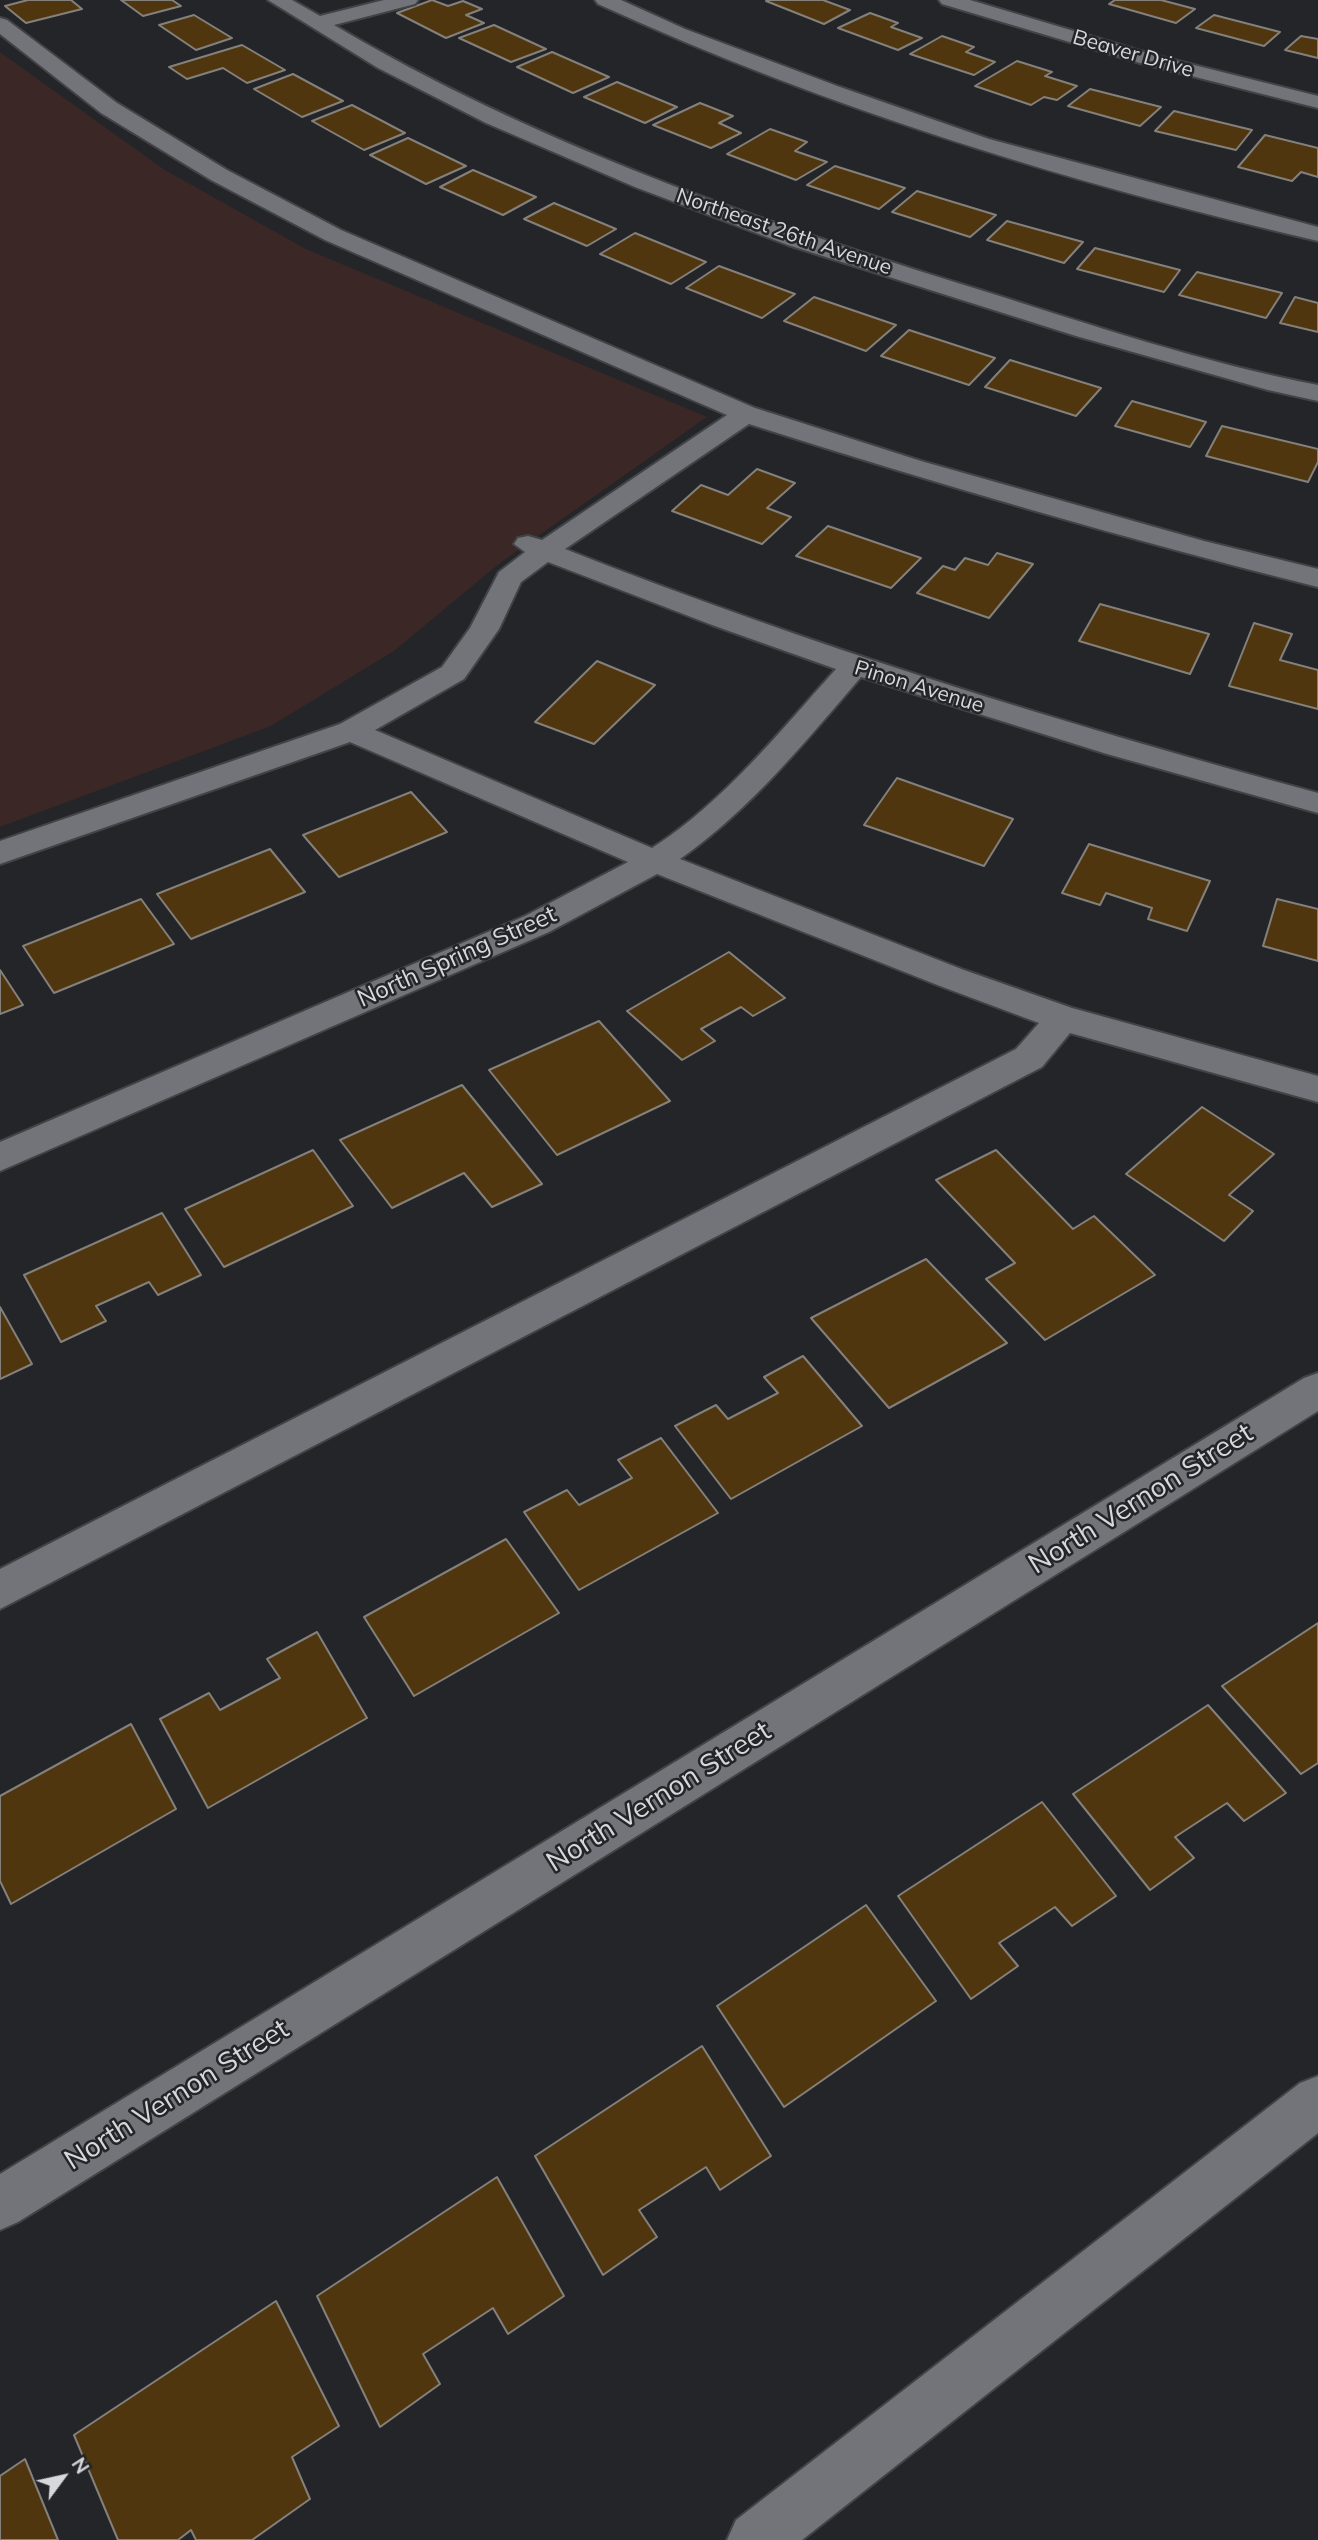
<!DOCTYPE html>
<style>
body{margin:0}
#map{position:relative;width:1318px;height:2540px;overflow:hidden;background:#232529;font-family:Mulish,sans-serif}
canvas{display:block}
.north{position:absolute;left:28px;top:2442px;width:70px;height:70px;-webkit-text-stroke:5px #232529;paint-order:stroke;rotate:57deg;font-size:19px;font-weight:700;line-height:28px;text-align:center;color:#d7d8db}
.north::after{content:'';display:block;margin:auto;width:24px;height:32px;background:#d7d8db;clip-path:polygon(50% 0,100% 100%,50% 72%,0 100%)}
</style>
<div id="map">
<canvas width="1318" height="2540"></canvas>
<div class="north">N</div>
</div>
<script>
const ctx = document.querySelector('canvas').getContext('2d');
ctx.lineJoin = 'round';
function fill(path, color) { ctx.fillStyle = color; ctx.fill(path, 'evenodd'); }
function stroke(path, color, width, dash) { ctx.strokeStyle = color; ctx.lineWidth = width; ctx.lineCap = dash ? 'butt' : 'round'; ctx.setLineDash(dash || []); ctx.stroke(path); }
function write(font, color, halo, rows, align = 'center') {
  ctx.font = font + ' Mulish,sans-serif'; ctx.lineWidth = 5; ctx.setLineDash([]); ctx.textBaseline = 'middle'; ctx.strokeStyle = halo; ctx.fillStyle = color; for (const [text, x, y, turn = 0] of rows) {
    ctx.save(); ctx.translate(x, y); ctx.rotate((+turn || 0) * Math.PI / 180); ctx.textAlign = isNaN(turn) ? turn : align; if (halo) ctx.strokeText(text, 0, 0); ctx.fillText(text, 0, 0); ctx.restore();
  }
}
const commercial = new Path2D(`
 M0,52L165,170L306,249L707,417L500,563L394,651L271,726L0,827Z`);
const building = new Path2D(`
 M28,0H71L82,9L26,23L5,6Z
 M121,0H172L181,6L143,16Z
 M432,0L448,6L463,1L482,9L466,15L484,23L446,38L397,13Z
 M769,0H823L850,10L824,24L766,1Z
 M1115,0H1161L1195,9L1176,23L1109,4Z
 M870,13L898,23L891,27L922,38L898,50L838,28Z
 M194,15L232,38L196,50L159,25Z
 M1214,15L1280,32L1264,46L1196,28Z
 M494,25L546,49L511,62L459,38Z
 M942,36L974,47L966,52L995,62L974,75L910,54Z
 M1301,36L1318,39V58L1285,50Z
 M242,45L285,70L247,83L223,68L187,79L169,67Z
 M552,52L609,77L573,93L517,67Z
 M1017,61L1052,72L1045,76L1077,86L1057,100L1044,97L1031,105L975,86Z
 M293,74L343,101L302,117L254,89Z
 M617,82L677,107L645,123L584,97Z
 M1090,89L1161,107L1140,126L1068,106Z
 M700,103L733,116L719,123L741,133L711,148L653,125Z
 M352,105L405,133L364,150L312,121Z
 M1174,111L1252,130L1236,150L1155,131Z
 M770,129L807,142L795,151L827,162L796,180L727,154Z
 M1265,135L1318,148V177L1301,172L1292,181L1238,167Z
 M408,138L466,166L426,184L370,155Z
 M835,166L905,188L879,209L807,185Z
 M473,170L536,197L503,215L440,187Z
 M917,191L996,215L970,237L892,212Z
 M554,203L616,229L587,246L524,219Z
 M1007,221L1083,242L1064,263L987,240Z
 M635,233L706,262L671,284L600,254Z
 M1095,248L1180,270L1164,292L1077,269Z
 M719,266L795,294L762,318L686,288Z
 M1197,272L1282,293L1266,318L1179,295Z
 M814,297L896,325L866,351L784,321Z
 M1295,297L1318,303V332L1280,323Z
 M909,330L995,358L969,385L881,356Z
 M1010,360L1101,388L1076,416L985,387Z
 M1132,401L1206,422L1190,447L1115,426Z
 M1222,426L1318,449V462L1308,482L1206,456Z
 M757,469L795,483L767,508L791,517L762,544L672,511L701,485L728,495Z
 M828,526L921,558L891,588L796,556Z
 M997,553L1033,564L989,618L917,593L943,566L955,570L965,558L988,565Z
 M1100,604L1209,634L1190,674L1079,641Z
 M1254,623L1292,634L1280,660L1318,670V709L1229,686Z
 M597,661L655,685L594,744L535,722Z
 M897,778L1013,819L984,866L864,825Z
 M411,792L447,832L339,877L303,835Z
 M1089,844L1210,881L1187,931L1148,919L1152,908L1106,893L1100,905L1062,893Z
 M270,849L305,892L191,939L157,894Z
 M141,899L174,944L54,993L23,946Z
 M1277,899L1318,909V961L1263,946Z
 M729,952L785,998L753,1016L741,1007L701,1029L715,1041L682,1060L627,1011Z
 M0,970L23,1005L0,1014Z
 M599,1021L670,1101L557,1155L489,1070Z
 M462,1085L542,1184L492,1207L464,1173L392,1208L340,1140Z
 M1202,1107L1274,1154L1229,1195L1253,1211L1224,1241L1126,1174Z
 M313,1150L353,1206L224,1267L185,1209Z
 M996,1150L1073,1229L1094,1216L1155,1275L1045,1340L986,1279L1015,1263L936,1180Z
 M162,1213L201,1275L158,1295L149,1282L96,1306L106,1321L61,1342L24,1275Z
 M926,1259L1007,1343L889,1408L811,1318Z
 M0,1307L32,1364L0,1379Z
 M803,1356L862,1426L731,1499L675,1426L716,1405L728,1419L778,1393L764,1377Z
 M661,1438L718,1513L579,1590L524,1512L567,1490L579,1505L632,1478L618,1460Z
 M506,1539L559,1613L414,1696L364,1617Z
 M1318,1623V1763L1301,1774L1222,1686Z
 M317,1632L367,1718L208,1808L160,1719L209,1693L220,1710L280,1678L267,1659Z
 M1208,1705L1286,1793L1244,1821L1227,1803L1175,1837L1194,1858L1150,1890L1073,1794Z
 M131,1724L176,1809L11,1904L0,1881V1796Z
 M1042,1802L1116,1896L1072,1926L1055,1907L999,1943L1018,1966L971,1999L898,1896Z
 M866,1905L936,2001L784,2107L717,2006Z
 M702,2046L771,2156L720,2190L706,2167L639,2210L657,2237L603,2275L535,2156Z
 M497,2177L564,2296L508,2334L493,2308L423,2354L440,2384L380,2427L317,2296Z
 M276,2301L339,2426L292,2457L310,2499L252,2540H196L191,2530L178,2540H118L74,2435Z
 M25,2459L58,2540H0V2476Z`);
const minor = new Path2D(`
 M268,0H292L320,16L384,0H418L415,4L334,25C534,144 756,220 977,289C1089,324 1203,363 1318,385V401L1268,390L1076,336L788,245L635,187L486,123L378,68Z
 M595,0H621L685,29L840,87L989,139L1318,227V241C1072,184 828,109 598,4Z
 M939,0H970L1154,55L1318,96V108L1140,63L942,4Z
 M0,18L7,20L117,103L227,170L341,230L755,408L921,461L1204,541L1318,569V587C1126,539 937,484 749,424L565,549C811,646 1063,724 1318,793V813L1107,754L861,677C805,742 751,809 680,859L964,970L1072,1008L1318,1076V1102L1070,1033L1042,1067L0,1609V1569L1016,1049L1039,1023L940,986L657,874L549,932L0,1171V1142L525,916L628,862L350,742L0,864V841L340,724L442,667L470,628L499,572L525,552L514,544L518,538L528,536L542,540L727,415L325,240L211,180L101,113L0,34ZM548,562L712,625L836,669C779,732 725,801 652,848L375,730L464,679L499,629L521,582Z
 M1318,1373V1411L18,2222L0,2230V2174L1304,1378Z
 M1318,2076V2133L802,2540H727L736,2520L1300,2083Z`);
const farStreetnames = [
 ["Beaver Drive",1133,54,16],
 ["Northeast 26th Avenue",784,232,19],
 ["Pinon Avenue",919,687,17]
];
const streetNames = [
 ["North Spring Street",457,957,-24]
];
const nearStreetnames = [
 ["North Vernon Street",1141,1499,-32],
 ["North Vernon Street",659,1797,-32],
 ["North Vernon Street",177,2095,-32]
];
fill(commercial, '#3a2726');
fill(building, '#4f360e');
stroke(building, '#84807c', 2);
stroke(minor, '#424346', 4);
fill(minor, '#727479');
write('21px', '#d7d8db', '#232529', farStreetnames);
write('24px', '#d7d8db', '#232529', streetNames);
write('28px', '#d7d8db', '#232529', nearStreetnames);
</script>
